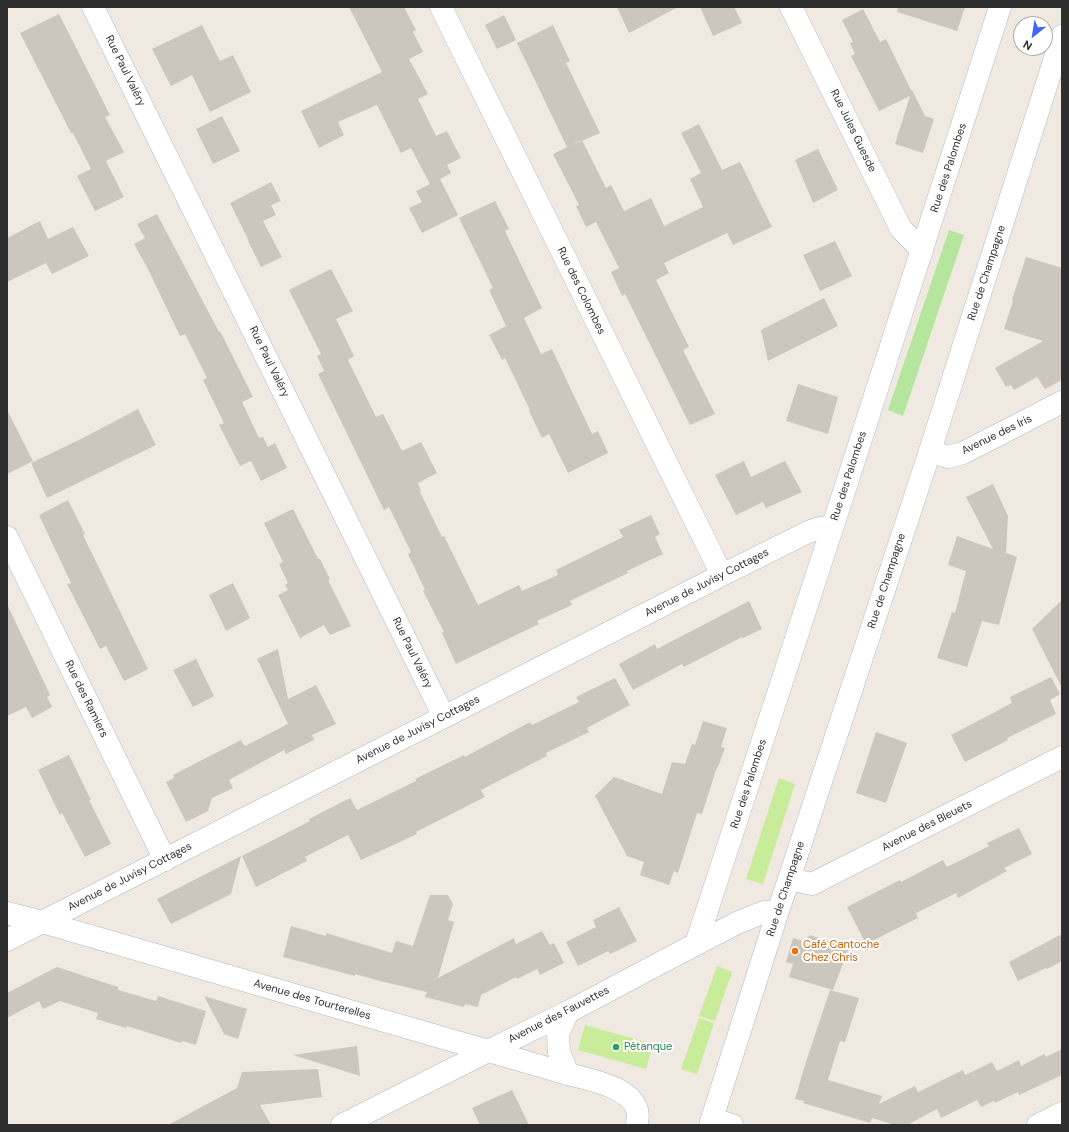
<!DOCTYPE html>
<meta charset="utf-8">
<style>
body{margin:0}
#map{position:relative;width:1069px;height:1132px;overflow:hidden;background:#efe9e1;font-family:"DM Sans",sans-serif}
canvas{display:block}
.frame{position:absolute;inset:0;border:8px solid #2e2e2e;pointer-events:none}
.north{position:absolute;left:1013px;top:16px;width:40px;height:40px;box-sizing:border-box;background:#fff;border:1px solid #ababab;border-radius:50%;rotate:210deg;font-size:11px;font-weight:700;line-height:16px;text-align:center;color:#2e2e2e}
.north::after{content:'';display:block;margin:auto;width:14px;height:18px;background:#4264fb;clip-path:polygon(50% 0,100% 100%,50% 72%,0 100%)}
</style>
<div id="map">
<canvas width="1069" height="1132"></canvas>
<div class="frame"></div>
<div class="north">N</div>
</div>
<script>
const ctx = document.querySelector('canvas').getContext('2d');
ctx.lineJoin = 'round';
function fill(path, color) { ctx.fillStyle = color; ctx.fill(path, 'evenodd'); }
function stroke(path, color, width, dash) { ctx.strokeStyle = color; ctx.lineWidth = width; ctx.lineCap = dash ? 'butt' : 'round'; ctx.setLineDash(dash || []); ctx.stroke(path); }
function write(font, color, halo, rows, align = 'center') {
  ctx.font = font + ' "DM Sans",sans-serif'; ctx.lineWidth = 4; ctx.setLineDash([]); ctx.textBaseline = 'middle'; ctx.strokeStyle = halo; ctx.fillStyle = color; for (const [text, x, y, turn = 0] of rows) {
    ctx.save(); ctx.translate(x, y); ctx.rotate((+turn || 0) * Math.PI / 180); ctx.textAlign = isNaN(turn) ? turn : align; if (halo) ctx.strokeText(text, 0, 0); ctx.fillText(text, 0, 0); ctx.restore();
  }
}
const green = new Path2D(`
 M949,230L964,235L903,416L888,410Z`);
const pitch = new Path2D(`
 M779,778L795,784L763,884L746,879Z
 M717,966L732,972L715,1021L699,1016Z
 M699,1018L714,1023L697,1074L681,1069Z
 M585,1025L653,1044L646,1069L578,1050Z`);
const building = new Path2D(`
 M349,7H404L416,30L413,32L423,52L409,59L428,94L418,99L436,136L447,131L461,158L447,165L451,173L440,179L458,215L422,233L409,208L422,202L416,191L430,184L411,148L401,153L377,105L338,122L344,135L319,148L301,111L382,72Z
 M617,7H678L629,33Z
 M700,7H734L742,23L713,36Z
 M898,7H965L957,31L897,12Z
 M863,9L880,42L886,39L911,90H912L925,116L934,119L923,153L895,144L910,96L879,111L851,56L855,54L850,43L853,42L842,20Z
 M59,14L110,115L105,117L124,152L106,161L124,197L95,211L77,176L91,169L73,133H71L20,33Z
 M504,15L516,40L497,49L485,25Z
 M202,25L220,61L233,55L251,92L210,112L192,75L171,86L152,49Z
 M553,25L570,61L566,63L600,133L567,147L517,43Z
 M222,116L240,151L213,164L196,129Z
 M699,124L722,170L740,162L772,227L733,245L727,233L664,263L669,273L656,280L689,347L683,350L715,414L690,425L625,294L622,296L611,272L619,268L596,222L586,227L576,206L579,205L553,154L582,140L606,188L611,185L624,211L651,198L664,226L703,207L690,179L701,173L681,133Z
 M818,149L838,190L813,203L795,160Z
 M271,182L281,201L271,205L276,215L263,221L282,257L261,267L248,241H249L230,203Z
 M495,201L509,229L505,231L542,308L524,318L541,354L552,349L592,434L598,431L608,453L568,473L549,434L542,438L529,411L530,410L505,358L502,360L489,335L506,326L489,290L493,288L459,218Z
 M157,214L219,332L220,331L253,397L242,402L259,438L263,437L268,447L275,443L287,468L261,481L251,461L240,466L219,425L224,423L203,380L207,378L185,334L180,336L148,269L134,244L145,238L137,224Z
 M40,221L48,239L73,227L89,256L52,274L46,263L7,282V238Z
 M835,241L852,276L820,291L803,255Z
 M1026,257L1062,268V380L1045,389L1037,377L1014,390L1011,385L1006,387L995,368L1043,341L1004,329L1013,301L1012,300Z
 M331,269L353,311L336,319L354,356L348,360L376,417L383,414L402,451L421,442L437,473L418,483L421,491L420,492L442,537L444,536L478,605L519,585L522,591L558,575L556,570L623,537L619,530L651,515L660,534L655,537L663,554L627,571L628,573L570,601L572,605L537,621L539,624L456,664L442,633L444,632L423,591L425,590L408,554L411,552L389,507L384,510L318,374L324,371L317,356L321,354L289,290Z
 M824,298L838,326L768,361L761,330Z
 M798,384L838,397L828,434L786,421Z
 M138,409L156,445L47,498L31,463L83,438Z
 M7,410L33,461L7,474Z
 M744,461L751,477L785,461L802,492L766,508L763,502L736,515L715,475Z
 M993,484L1008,516L1006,553L1017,557L999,625L982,621L967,667L937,658L952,612L955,613L966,571L948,565L957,536L993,549L966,497Z
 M68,500L85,534L83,535L148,669L124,681L106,646L100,649L67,584L71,583L39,515Z
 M293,509L318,559H320L330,579L328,580L351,626L330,635L324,625L300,638L278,595L288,590L285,585L288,583L279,564L283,562L264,523Z
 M233,583L250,618L226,631L209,595Z
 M1062,600V688L1032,629Z
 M749,601L762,629L743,638L742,637L684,667L682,664L633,690L619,664L655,644L657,649Z
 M7,604L50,695L47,697L52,707L32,718L26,707L7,716Z
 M278,649L288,699L316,685L336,724L312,735L314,740L286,754L284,750L229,780L233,788L212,798L208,811L186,822L166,782L174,778L173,775L241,740L245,746L288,724L257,659Z
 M196,659L214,696L193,707L173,670Z
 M1051,677L1060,694L1050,700L1056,714L1007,738L1008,740L965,762L951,735L1012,703L1010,697Z
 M615,678L630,705L587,728L589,732L546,753L547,756L481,790L485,797L416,832L417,834L361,860L348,835L305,857L307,861L256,887L242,856L310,821L309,819L350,798L357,810L416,781L415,779L464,755L465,757L530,722L532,725L579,702L576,697Z
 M703,721L727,728L721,747L725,748L718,767H717L702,814L697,813L678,873L674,871L669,885L640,875L644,862L627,856L595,796L614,777L662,794L672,762L685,764L692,744L695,745Z
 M876,732L907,743L886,803L856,793Z
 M69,755L91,800H89L111,844L85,857L62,813L60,815L38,770Z
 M1019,828L1032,854L1004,868L1007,871L958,898L956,893L916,913L918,918L866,944L847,907L900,880L901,882L943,860L947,867L989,846L987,843Z
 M241,856L231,894L171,924L157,899Z
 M430,895H448L453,904L448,920L454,922L438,978L514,938L516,944L542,931L550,945L554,943L564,963L540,975L537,969L517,979L516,977L481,995L478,1007L465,1004L464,1007L425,997L427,992L380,981L355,974V976L283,957L291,926L326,936V933L392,953L396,941L413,946Z
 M619,907L637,941L610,954L608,951L578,966L566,942L596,927L593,920Z
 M1062,934V961L1047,969L1046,968L1018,981L1009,962Z
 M810,935L849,948L833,990L789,977L793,964L786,962L793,938L803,941Z
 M57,967L118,987V990L156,1001L158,996L206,1011L196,1045L182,1041L181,1043L127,1026L126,1028L96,1019L98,1013L60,1001L43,1009L39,1001L7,1018V993Z
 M830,990L859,998L845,1042L840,1041L828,1080L882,1096L879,1104L915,1086L918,1092L963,1070L965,1075L992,1062L997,1071L1019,1060L1021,1066L1044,1054L1046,1057L1062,1049V1075L1019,1095L1018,1092L995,1103L994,1101L981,1107L977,1100L941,1118L937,1109L907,1125H895L872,1118L870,1123L803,1103L804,1101L795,1099L805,1065Z
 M204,996L247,1009L238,1039L224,1034Z
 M357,1046L360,1076L293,1055Z
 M318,1069L322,1097L260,1105L271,1125H168L237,1088L242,1072Z
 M512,1090L529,1125H480L472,1108Z`);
const minor = new Path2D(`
 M93,7L444,717
 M441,7L722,575
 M791,7L901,229L922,250
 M930,451L948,457L963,453L1062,402
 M7,537L165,860
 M789,879L812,884L1062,757
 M7,913L42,922L568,1074
 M7,940L722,575L808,532L820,528L832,526
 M712,1119L732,1125
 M342,1125L488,1051L568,1012
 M1038,1125L1062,1113`);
const tertiary = new Path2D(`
 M696,944L841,501L1000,7
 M637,1125C637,1120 639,1114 637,1110C630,1086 589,1080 568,1074L559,1052L558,1034L568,1012L681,952L737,923L764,912L778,911
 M710,1125L778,911L789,879L930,451L1062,36`);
const markers = [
 [795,951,4,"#e8710a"],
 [616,1047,4,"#2e9e5b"]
];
const streetNames = [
 ["Rue Paul Valéry",125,71,64],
 ["Rue Jules Guesde",853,131,64],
 ["Rue des Palombes",949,168,-72],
 ["Rue de Champagne",987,273,-72],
 ["Rue des Colombes",581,291,64],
 ["Rue Paul Valéry",269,362,64],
 ["Avenue des Iris",997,435,-26],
 ["Rue des Palombes",849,476,-72],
 ["Rue de Champagne",887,581,-72],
 ["Avenue de Juvisy Cottages",707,583,-27],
 ["Rue Paul Valéry",412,653,64],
 ["Rue des Ramiers",86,699,64],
 ["Avenue de Juvisy Cottages",418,730,-27],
 ["Rue des Palombes",749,784,-72],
 ["Avenue des Bleuets",927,826,-27],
 ["Avenue de Juvisy Cottages",130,877,-27],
 ["Rue de Champagne",786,889,-72],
 ["Avenue des Tourterelles",312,1000,16],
 ["Avenue des Fauvettes",559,1015,-27]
];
const foodNames = [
 ["Café Cantoche",803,945],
 ["Chez Chris",803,958]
];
const leisureNames = [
 ["Pétanque",624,1047]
];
fill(green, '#b6e59e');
fill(pitch, '#c9ec9a');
fill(building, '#cbc7bf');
stroke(minor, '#b4b7c1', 23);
stroke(tertiary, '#b4b7c1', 23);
stroke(minor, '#fff', 22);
stroke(tertiary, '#fff', 22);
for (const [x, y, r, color] of markers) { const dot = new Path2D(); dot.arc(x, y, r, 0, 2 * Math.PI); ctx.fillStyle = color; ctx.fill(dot); stroke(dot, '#fff', 1.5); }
write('11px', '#2e2e2e', '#fff', streetNames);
write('11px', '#c56008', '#fff', foodNames, 'left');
write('11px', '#27864d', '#fff', leisureNames, 'left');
</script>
